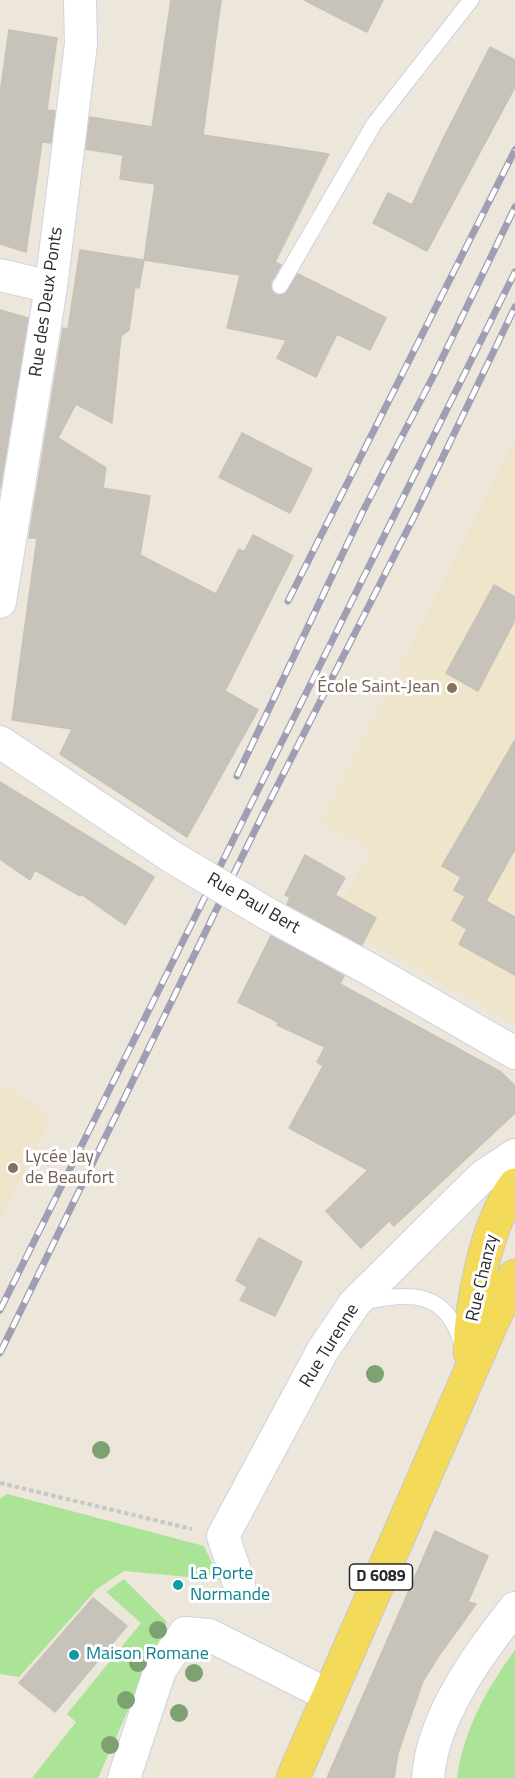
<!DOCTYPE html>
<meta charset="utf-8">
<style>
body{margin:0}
canvas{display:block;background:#ece6db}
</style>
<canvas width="515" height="1778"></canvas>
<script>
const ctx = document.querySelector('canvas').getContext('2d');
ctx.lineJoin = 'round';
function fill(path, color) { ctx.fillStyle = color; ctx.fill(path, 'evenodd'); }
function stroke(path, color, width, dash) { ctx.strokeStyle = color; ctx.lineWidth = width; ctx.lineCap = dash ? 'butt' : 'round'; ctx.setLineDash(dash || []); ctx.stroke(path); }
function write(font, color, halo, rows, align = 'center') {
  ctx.font = font + ' "Titillium Web",sans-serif'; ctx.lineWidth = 6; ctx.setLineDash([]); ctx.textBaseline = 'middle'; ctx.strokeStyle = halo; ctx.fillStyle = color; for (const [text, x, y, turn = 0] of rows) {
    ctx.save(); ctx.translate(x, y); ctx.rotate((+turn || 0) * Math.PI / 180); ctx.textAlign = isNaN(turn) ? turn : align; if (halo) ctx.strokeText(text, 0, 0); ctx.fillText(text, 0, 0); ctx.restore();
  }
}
const education = new Path2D(`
 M515,439V1024L332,921L371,850L321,822Z
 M0,1084L52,1115L0,1220Z`);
const green = new Path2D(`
 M7,1494L204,1546L220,1580L124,1571L97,1589L19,1677L0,1674V1499Z
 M124,1579L167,1622L98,1778H32L76,1722L67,1714L141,1623L106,1592Z
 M515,1650V1778H457C463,1731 487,1688 515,1650Z`);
const building = new Path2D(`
 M171,0H221L203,135L329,154L275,262L281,265L271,282V290L276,295L285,294L298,274L386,318L370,350L337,334L316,377L277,358L286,340L227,328L240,275L144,260L155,184L120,179L123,155L86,149L90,117L152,127Z
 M304,0H383L367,32Z
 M9,30L57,38L47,110L55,111L51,143L42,142L26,252L0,244V94Z
 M490,47L515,60V87L427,251L373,223L388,193L412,205L442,141Z
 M80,250L144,260L139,288L135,287L129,330L121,336L112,423L76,404L58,438L106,468L103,488L150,496L140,555L216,594L239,549L244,552L253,535L293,556L225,691L258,710L187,837L60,754L72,729L12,720L37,538H29L63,328L68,329Z
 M0,310L28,318L0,489Z
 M242,433L312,469L290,513L219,477Z
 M494,585L515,597V620L478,691L446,673Z
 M515,740V849L486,901L515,917V975L459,944L467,929L452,920L465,896L454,890L461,877L442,866Z
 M0,782L154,877L125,925L81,894L80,896L35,870L30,880L0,859Z
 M305,855L345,878L335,895L376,918L362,945L287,904L290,897L285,895Z
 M271,936L344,976L340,984L501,1072L515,1086V1113L394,1226L389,1221L361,1248L326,1211L368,1170L289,1128L323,1066L317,1062L325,1047L277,1025L278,1022L238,1002Z
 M259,1238L302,1262L275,1316L240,1300L247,1287L236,1280Z
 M435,1531L488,1556L468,1602L476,1604L438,1657L423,1681L398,1753L394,1778H327Z
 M93,1598L127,1626L55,1712L19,1683Z`);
const path = new Path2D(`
 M0,1483L192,1529`);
const service = new Path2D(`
 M280,286L374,124L471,0
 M363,1302C411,1292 447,1290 462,1345`);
const minor = new Path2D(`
 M0,275L51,287
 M0,602L51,287L81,44L80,0
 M0,742L172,857
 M266,913L371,970L515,1053
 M239,1583L223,1536L323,1350L354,1304L482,1177L515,1155
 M124,1778L160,1670L185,1633L209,1635L328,1695
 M428,1778C432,1718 478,1654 515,1608`);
const primary = new Path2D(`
 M470,1352C471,1305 486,1224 515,1185
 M293,1778L492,1322L515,1276`);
const rail = new Path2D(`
 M288,601L515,150
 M237,776L362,513L436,371L515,207
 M0,1310L515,272
 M0,1353L262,816L415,515L515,307`);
const minorBridge = new Path2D(`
 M172,857L266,913`);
const trees = [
 [375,1374],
 [101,1450],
 [158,1630],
 [138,1663],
 [194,1673],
 [126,1700],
 [179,1713],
 [110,1745]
];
const markers = [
 [452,688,6,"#8d6e63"],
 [13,1168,6,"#8d6e63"],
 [178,1585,6,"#0f9aa8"],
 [74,1655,6,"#0f9aa8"]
];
const shields = [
 [381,1577,63]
];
const shieldNames = [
 ["D 6089",381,1577]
];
const streetNames = [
 ["Rue des Deux Ponts",47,302,-82],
 ["Rue Paul Bert",253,904,30],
 ["Rue Chanzy",483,1278,-77],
 ["Rue Turenne",330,1346,-58]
];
const educationNames = [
 ["École Saint-Jean",440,688],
 ["Lycée Jay",25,1158,"left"],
 ["de Beaufort",25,1179,"left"]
];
const cultureNames = [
 ["La Porte",190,1575],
 ["Normande",190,1596],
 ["Maison Romane",86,1655]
];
fill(education, '#eee5ca');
fill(green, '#abe496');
fill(building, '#c7c3bb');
stroke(building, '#c7c2b5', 1.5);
stroke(service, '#d0d2e3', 17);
stroke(minor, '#d0d2e3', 34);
stroke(primary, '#c8c8c8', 35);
stroke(path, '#c8c8c8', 4, [4.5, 3]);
stroke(service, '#fff', 15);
stroke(minor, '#fff', 32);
stroke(primary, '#f3db59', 33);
stroke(rail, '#9e9fb4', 7);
stroke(rail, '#fff', 4.5, [14]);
stroke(minorBridge, '#d0d2e3', 34, []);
stroke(minorBridge, '#fff', 32);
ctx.fillStyle = '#7da170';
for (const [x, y] of trees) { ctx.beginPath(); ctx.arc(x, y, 9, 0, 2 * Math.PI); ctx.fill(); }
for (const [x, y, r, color] of markers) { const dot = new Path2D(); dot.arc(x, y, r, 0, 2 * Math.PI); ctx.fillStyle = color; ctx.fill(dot); stroke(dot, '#fff', 2); }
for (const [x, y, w] of shields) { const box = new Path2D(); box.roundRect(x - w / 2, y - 13, w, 26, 4.5); ctx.fillStyle = '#fff'; ctx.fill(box); stroke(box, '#2a2a2a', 1.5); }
write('bold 16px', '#2a2a2a', null, shieldNames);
write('18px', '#2a2a2a', '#fff', streetNames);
write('18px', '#785e54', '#fff', educationNames, 'right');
write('18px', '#0d838f', '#fff', cultureNames, 'left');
</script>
